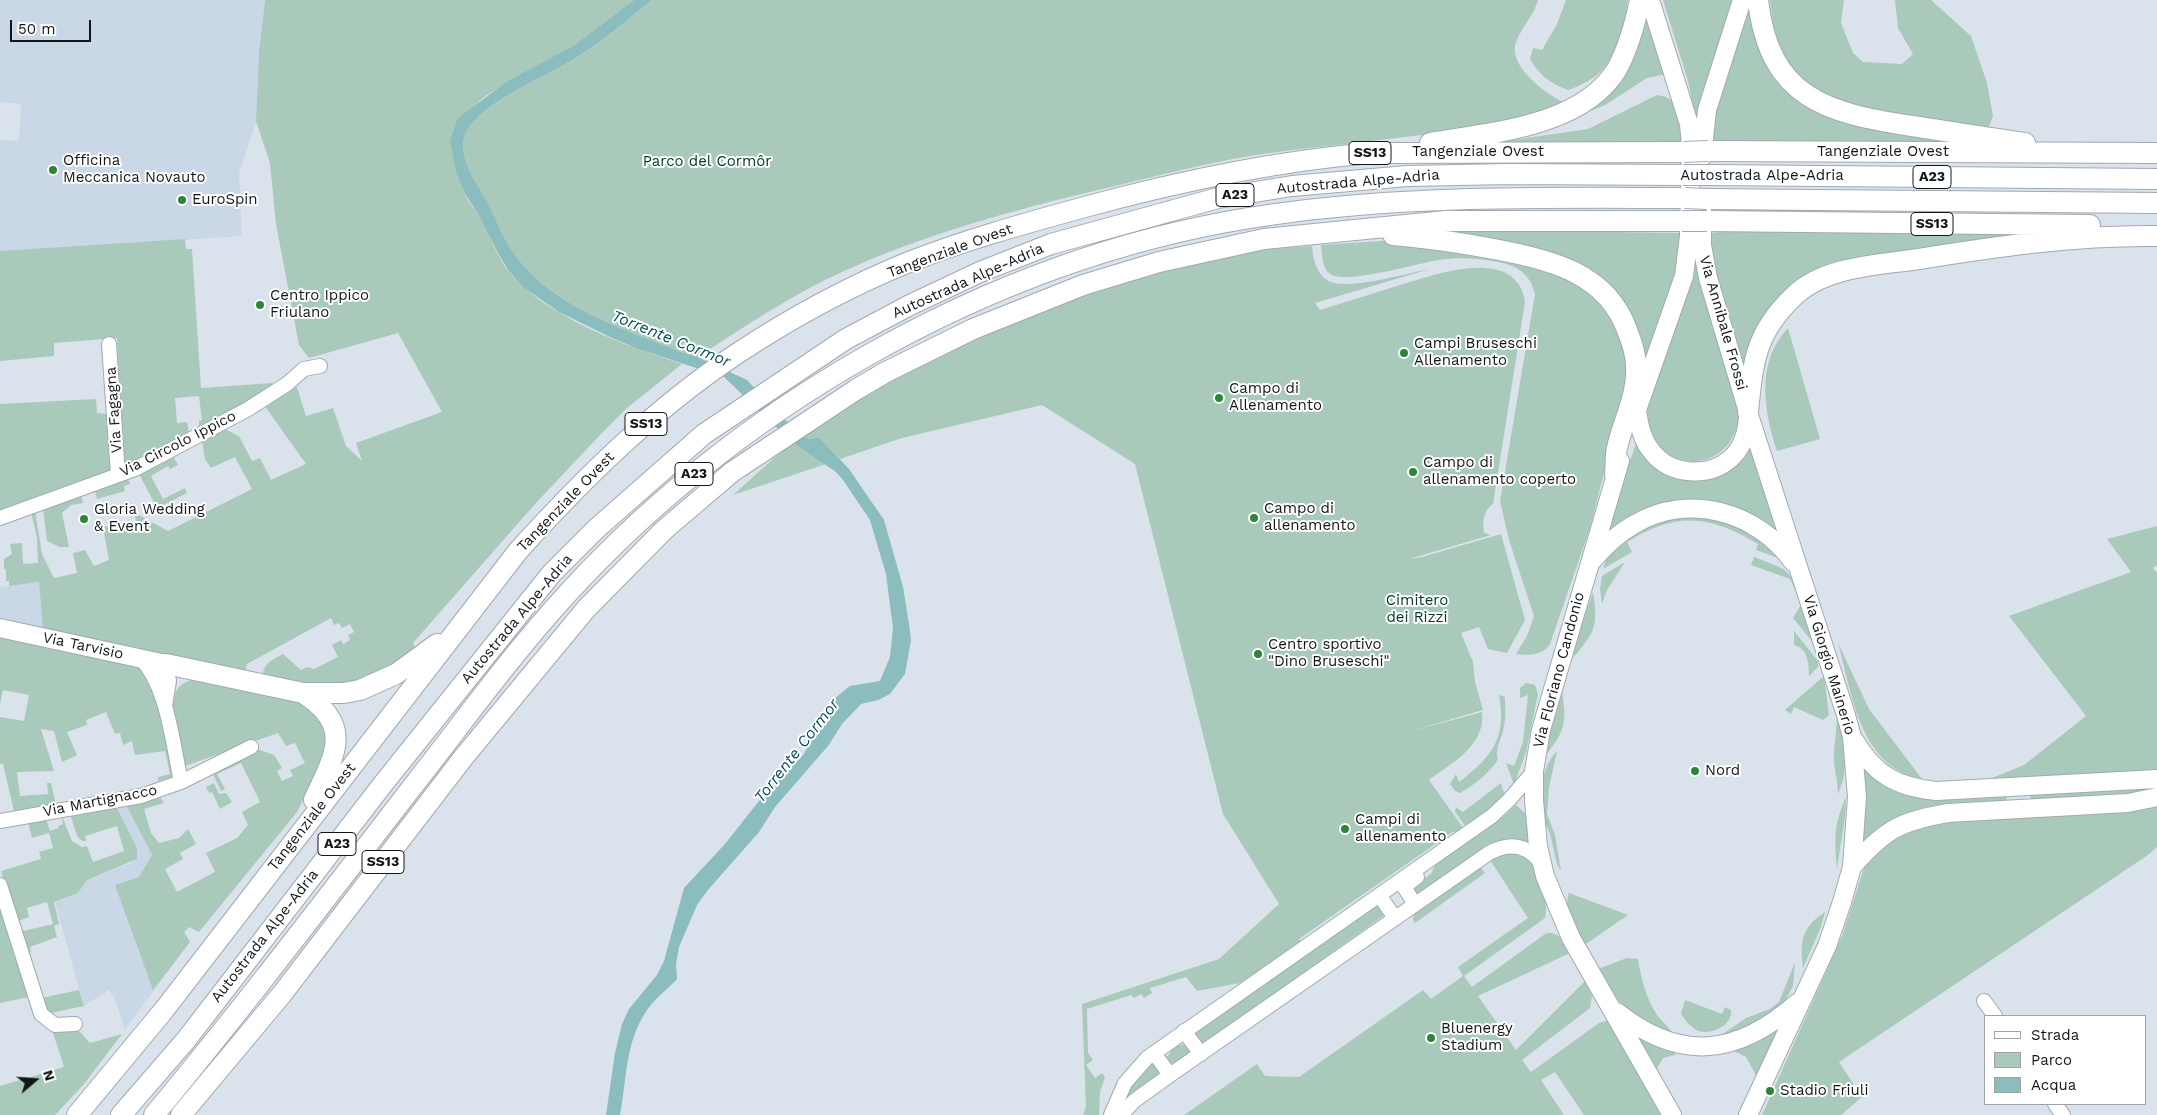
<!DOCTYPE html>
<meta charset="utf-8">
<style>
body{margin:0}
#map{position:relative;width:2157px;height:1115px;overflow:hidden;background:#dae2ec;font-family:"Work Sans",sans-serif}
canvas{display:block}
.legend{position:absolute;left:1984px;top:1015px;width:162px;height:90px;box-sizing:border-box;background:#fff;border:1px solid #a1a2a3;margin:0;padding:6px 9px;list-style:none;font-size:15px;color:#131619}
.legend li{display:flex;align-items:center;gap:10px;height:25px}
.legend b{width:25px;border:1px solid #a1a2a3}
.north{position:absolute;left:10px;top:1055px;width:50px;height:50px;-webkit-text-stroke:4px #fff;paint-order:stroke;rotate:72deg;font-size:14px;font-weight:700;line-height:20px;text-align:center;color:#131619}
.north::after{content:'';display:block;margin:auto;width:18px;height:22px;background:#131619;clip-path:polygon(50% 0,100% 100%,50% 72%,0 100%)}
.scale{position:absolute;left:10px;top:20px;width:81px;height:22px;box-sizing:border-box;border:2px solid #131619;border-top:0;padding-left:6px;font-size:15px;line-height:18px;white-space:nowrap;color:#131619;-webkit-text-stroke:4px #fff;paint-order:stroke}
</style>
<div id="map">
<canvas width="2157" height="1115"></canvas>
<ul class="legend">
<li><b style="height:6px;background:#fff"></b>Strada</li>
<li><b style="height:14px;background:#a9caba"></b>Parco</li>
<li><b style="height:14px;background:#8bbcbe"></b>Acqua</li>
</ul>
<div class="north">N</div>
<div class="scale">50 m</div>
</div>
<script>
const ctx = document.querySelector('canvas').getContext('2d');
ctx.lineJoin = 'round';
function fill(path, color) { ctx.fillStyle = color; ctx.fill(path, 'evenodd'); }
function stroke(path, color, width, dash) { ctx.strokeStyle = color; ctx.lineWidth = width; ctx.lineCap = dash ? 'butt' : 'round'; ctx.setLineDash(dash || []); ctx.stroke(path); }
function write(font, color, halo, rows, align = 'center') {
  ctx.font = font + ' "Work Sans",sans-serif'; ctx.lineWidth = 4; ctx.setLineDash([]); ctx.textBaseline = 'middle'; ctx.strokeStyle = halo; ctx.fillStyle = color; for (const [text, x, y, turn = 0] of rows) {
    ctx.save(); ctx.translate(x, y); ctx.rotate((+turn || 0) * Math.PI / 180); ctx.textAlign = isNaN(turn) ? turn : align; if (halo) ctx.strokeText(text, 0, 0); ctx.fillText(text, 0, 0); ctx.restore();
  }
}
const built = new Path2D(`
 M0,0H265L259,52L256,121L239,173L242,236L0,251V140L19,141L21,104L0,102Z
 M39,582L43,631L0,621V587Z
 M126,805L189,927L184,932L190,942L125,1029L115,999L109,990L84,1006L55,902L78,893L87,880L133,862L137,848L116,806Z`);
const green = new Path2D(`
 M265,0H634L573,46L487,95L457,120C459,143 459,170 464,192C467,202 478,212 483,221C491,238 497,257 509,272C548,318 626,346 682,364L627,408L602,433L535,504L413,643L416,650L391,670L330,690L262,678C264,663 270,661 283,654L301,670L307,667L314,669L338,657L332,645L341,640L343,644L350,640L348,635L354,632L350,624L342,628L339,623L334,625L331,618L247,664L245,672L43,631L39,582L9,586V581H6V569H4V559L12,554L10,544L22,543L23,564L38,563L37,537L31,512L35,511L42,554L54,578L77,573L73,553L85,550L94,566L109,560L103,527L110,526L112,530L136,523L135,513L168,531L252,489L235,457L211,468L205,459L202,440L225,429L239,436L252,461L260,458L271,480L306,464L264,405L297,387L306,416L333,408L346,446L362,461L356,443L442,412L398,333L309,358L299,345L276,224L270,163L256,121L259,52Z
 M652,0H1538C1534,15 1522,27 1516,42C1507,66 1547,95 1567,104C1471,135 1376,139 1277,152C1216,160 1158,176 1098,190C1010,211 926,234 844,271C793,294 745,326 698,357L684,353C627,330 558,310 518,259C502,239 495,214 482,193C471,174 454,148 469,127C491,98 537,81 567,63C598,45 625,22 652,0Z
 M1566,0H1628C1622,43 1614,75 1568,90C1551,84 1539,75 1530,59L1533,48L1542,50L1557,24Z
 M1663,0H1733L1701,103L1697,127L1688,81Z
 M1770,0H1844L1841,23L1853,53L1863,62L1902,64L1913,54L1898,28L1895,0H1931L1971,36L1987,83L1993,116L1987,131C1929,123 1812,113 1783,56C1774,39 1772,18 1770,0Z
 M1749,2L1753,31L1762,53L1786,85L1993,145L1709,146L1710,127Z
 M1644,9L1667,74L1647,78L1605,105L1571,119L1590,106Z
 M1657,95C1682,97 1682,124 1682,145H1479L1588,129Z
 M1424,229L1681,233L1677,267L1645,366L1611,291Z
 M1733,231L2059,232L1827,269L1745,368L1713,266L1709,233Z
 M185,239L186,249H192L201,388L272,383V387L199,428V421L202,420L199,396L175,398L177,423L187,422L189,434L143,459L124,466L117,338L54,343V356L0,361V251Z
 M1396,240L1563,272L1610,308L1630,371L1590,528L1550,644C1544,655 1527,656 1516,654L1527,636L1534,616L1509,540L1500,501L1535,294C1529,271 1515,265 1493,261C1475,258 1457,257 1439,260C1418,263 1345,285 1330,274C1322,268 1322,254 1321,245Z
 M1312,246C1313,258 1316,273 1327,280C1345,292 1408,273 1430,269L1315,303L1320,310C1346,302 1371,294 1397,286C1432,276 1516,243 1525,302L1493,504C1484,509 1482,522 1484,533L1491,535L1409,559L1422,557L1501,534L1525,620L1507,653L1488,649L1479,627L1461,633L1473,662L1475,682L1483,710L1408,732L1482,712C1486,745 1452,763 1429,780L1464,829L1456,834L1454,831L1299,939L1301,942L1240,983L1197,991L1186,977L1150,988L1152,993L1144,998L1141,994L1134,998L1131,995L1087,1009L1088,1053L1093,1060L1086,1065L1095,1078L1102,1073L1105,1077L1100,1092L1099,1115H1083L1086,1107L1082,1004L1219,959L1279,904L1223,814L1135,464L1042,405L902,438L840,459L819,437L811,439L801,436L894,379L964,342L1116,281L1251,250Z
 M1694,250L1700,278L1739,413C1734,483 1639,475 1648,403Z
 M1788,328L1820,439L1777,451C1764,411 1755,363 1788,328Z
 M96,399L97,413L107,414L111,472L0,510V404Z
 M1637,441C1644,460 1657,466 1673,476L1752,443L1784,539L1709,505L1601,542Z
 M792,442L826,464L733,495Z
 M173,456L178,465L170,469L168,466L151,476L163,499L185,488L187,493L157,508L138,472Z
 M127,477L130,484L124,486L125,491L97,499L95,490Z
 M81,495L83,503L71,505L62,513L69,547H60L47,541L43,508Z
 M1695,513L1743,526L1784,560L1756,550L1758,544C1710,515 1677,511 1627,542L1632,552L1603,569L1608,554L1644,525Z
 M2157,526V565L2153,568L2157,573V769L2049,777L1992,778L2024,765L2086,716L2009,616L2131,572L2107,539Z
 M1754,557C1763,561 1774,564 1783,569C1802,581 1812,628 1819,650L1793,618L1802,603L1790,579L1751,565Z
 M1625,562L1607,590L1602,604L1600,589L1602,576Z
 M1593,592C1598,626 1596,631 1573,658L1578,634Z
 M1794,631L1818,661V667L1809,676C1809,664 1808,648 1794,645Z
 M0,638L129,663L142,668L155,692L174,777L158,781V777L170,774L165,751L135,755L132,741L123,745L120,733L115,734L106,712L86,720L87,725L67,732L77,755L62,762L54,731L41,729L54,771L17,772L20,796L48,794L47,783H51L56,805L14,811L3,764H0V717L24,721L29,695L3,690L0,704Z
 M1838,643L1869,709L1922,779C1860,768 1852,694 1838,643Z
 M1824,676L1829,715L1823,720L1794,707L1791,714L1785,710Z
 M196,679L283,695L313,707L331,742L297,812L199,932L189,927L184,932L190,942L153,990L115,885L139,877L152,855L126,805L160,797L164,803L144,809L151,833L159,843L179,838L188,829L196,844L180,853L183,859L165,869L177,892L215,872L206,853L237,838L248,825L242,812L260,802L241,763L217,774L225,789L221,791L212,772L254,748L274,755L282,768L277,771L282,781L293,776L290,770L305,763L295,743L286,746L278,733L185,766L172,708C173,692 179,682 196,679Z
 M1526,683L1535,685L1538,694L1526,752L1514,785L1506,763L1514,766L1523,742L1528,695L1520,698V688Z
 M1562,690C1566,721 1567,728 1547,754L1549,730Z
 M1499,695L1505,697C1505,707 1506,717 1504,726C1503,736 1494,749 1498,759C1490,773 1474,785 1460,793L1455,791L1450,784L1456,774L1459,782C1492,757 1507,738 1499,695Z
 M1837,706C1844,735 1851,766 1838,794C1838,781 1834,770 1834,758C1834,741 1838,724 1837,706Z
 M1557,751L1549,787L1547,814L1555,835L1561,871C1551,855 1555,834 1542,819C1542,792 1538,772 1557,751Z
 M1862,764L1870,773L2006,793L2007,805L1927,810L1861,844Z
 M214,783L219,794L226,793L232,802L220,809L212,792L209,793L206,787Z
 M1501,783L1505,796L1500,802L1466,827L1455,812L1456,807L1463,812Z
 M2157,785V791L2140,796L2031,801L2030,794Z
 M1846,796L1845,817L1837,868C1834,836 1834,826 1846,796Z
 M1516,805L1528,816L1533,845L1509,839L1497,842L1421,894L1415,892V885L1431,874L1436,863L1503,817Z
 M116,806L137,848V859L87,880L78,893L54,902L59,924L54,926L57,937L30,947L31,952L27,954L19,932L53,924L47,902L27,908L29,917L16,922L1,871L41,859L39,852L53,848L49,833L32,838L28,822L46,819L50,831L59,828L58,826L63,824L61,816H62L72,841L82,847L87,846L93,862L124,851L117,826L85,836L86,841H82L77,836L70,814Z
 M2157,806V847L2148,855L1839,1062L1862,1097L1841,1115H1762L1842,936L1866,862L1898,833L1934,823L2103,813Z
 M1516,852L1532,859C1539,878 1550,898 1545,918L1464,976L1472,987L1545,934C1559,929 1564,943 1570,953L1478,996L1516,1050L1585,981L1592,996L1590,1008L1522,1060L1531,1072L1599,1023L1609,1020L1665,1115H1584L1555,1072L1541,1080L1564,1115H1184L1257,1064L1265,1076L1299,1077L1423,990L1431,999L1463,976L1458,967L1528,918L1490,860L1497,856Z
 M1480,867L1485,873L1415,923L1413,920L1414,913Z
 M1569,893L1628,915L1583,946C1576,930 1562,911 1569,893Z
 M0,900L29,997L0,1003Z
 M1378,903L1386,914L1203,1044L1193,1032Z
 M1825,912L1821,927L1803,968C1800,941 1801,928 1825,912Z
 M1627,958L1638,959C1641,978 1646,998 1657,1015C1663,1023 1674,1031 1676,1040L1625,1010L1598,969Z
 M1795,962L1793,986L1783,1005L1747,1032L1720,1036L1746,1018L1770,1009L1779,1002Z
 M79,990L84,1006L46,1014L41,998Z
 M1685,1000L1722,1014L1725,1007L1731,1010C1733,1025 1712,1035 1699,1031C1691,1028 1686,1021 1681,1014Z
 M1787,1021L1759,1081L1746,1057L1732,1050Z
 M76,1028L90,1043L122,1034L84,1084L55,1115H0V1086L64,1067L52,1030Z
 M1630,1029L1676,1049L1675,1055L1663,1058L1656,1070Z
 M1188,1044L1190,1053L1174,1064L1169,1063L1167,1057L1175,1046Z
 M1153,1060L1161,1072L1136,1090L1115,1112L1128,1090Z`);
const water = new Path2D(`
 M634,0H652C625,22 598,45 567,63C537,81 491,98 469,127C454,148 471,174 482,193C495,214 502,239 518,259C558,310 627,330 684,353L698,357L747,380L801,436L811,439L819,437L849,469L884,520L903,587L909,624L911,640L905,674L890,694L878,700L861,704L842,724L828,746L775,807L759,832L707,891L697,905L679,947L676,964L677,979C667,990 655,998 647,1010C625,1042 627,1078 620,1115H606L615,1053L622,1024L629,1009L657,975L664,961L684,888L725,844L759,801L804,754L819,723L834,699L850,686L880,681L890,657L893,628L886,574L870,520L843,480L836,472L792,442L724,377L638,349L610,337L559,312L523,287L508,270L498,253L480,217L465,194L456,171L450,141L457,120L463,114L508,81L573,46Z`);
const minor = new Path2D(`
 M109,344L118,475
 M0,518L135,469L248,409L287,384L304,369L320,366
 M139,657C167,683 173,745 181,782
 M161,669L166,664L169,681L165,706
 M0,821L141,796L181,782L251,747
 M0,885L41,1014L55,1025L75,1024
 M1379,895L1395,918
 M1415,904L1404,887L1417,877
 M1984,1001L1995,1016
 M1184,1031L1201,1054
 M1154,1053L1170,1075
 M2055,1104L2063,1115
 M1111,1115L1125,1083L1147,1058L1492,816L1509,800L1534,771
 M1121,1115L1134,1101L1170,1075L1489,853C1509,842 1527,844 1541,863`);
const major = new Path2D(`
 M1702,157L1707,110L1742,0
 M1702,210V245L1708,278L1748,412L1846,715L1852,737L1857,797L1852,867L1842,902L1827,946L1748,1115
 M1638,407L1684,276L1689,236L1691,146L1689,124L1650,0
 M1637,410C1639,425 1642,441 1653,453C1671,475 1708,478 1730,459C1743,448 1747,432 1748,417
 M1620,461L1541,730L1534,771V800L1538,846L1545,876L1571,938L1672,1115
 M1592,561C1604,547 1618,533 1635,524C1689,492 1758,512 1793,562
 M0,628L166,664
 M1855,741C1875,775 1897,787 1936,791L2157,779
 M1852,867C1884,830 1900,821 1948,813L2128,803L2157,797
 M1617,1012C1681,1063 1738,1055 1797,1003`);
const highway = new Path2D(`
 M1758,0C1769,98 1826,113 1912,126C1949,132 1987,137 2025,143
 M1430,143C1489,133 1582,127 1617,69C1629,47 1635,24 1640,0
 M1708,151L2157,153
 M1708,175L2157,179
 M1707,199L2157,203
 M1707,221L2090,225
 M1393,235C1429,238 1463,243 1499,250C1552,260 1607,274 1627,330C1632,342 1636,354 1636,367C1638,394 1623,421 1617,448C1615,456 1616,466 1615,474
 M1748,412C1753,362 1755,333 1794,296C1825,266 1879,265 1919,259C1999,246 2077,235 2157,236
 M166,664L303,693H344L360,690L396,674L437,644
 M303,693C355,726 334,756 314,800
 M77,1115L164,1010L518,551C584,478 655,408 738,353C791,318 850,286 909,262C965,240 1023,224 1081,208C1176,182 1273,161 1372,153L1684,152
 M121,1115L186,1040L383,784L552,573L596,529L704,434L846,339L910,305L980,272L1051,244L1218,198L1292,186L1407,176L1509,174L1683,175
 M154,1115C243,1008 328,896 413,786C464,721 512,654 568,593C748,396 1010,250 1276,214C1412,195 1548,198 1685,198
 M181,1115L282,994L463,758L586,609L664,530L732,472L857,389L886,372L973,329L1083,285L1159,262L1264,239L1446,221H1682`);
const highwayBridge = new Path2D(`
 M1684,152L1708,151
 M1683,175H1708
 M1685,198L1707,199
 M1682,221H1707`);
const markers = [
 [53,170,5,"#2b8637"],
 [182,200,5,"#2b8637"],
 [260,305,5,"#2b8637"],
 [1404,353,5,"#2b8637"],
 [1219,398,5,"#2b8637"],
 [1413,472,5,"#2b8637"],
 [1254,518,5,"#2b8637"],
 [84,519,5,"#2b8637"],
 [1258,654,5,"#2b8637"],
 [1695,771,5,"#2b8637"],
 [1345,829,5,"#2b8637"],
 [1431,1038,5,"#2b8637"],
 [1770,1091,5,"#2b8637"]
];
const shields = [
 [1370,153,42],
 [1932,177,38],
 [1235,195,38],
 [1932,224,42],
 [646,424,42],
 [694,474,38],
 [337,844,38],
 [383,862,42]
];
const shieldNames = [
 ["SS13",1370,153],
 ["A23",1932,177],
 ["A23",1235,195],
 ["SS13",1932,224],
 ["SS13",646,424],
 ["A23",694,474],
 ["A23",337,844],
 ["SS13",383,862]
];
const streetNames = [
 ["Tangenziale Ovest",1478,152],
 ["Tangenziale Ovest",1883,152],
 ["Autostrada Alpe-Adria",1762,176],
 ["Autostrada Alpe-Adria",1358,182,-5],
 ["Tangenziale Ovest",950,251,-20],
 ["Autostrada Alpe-Adria",968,281,-24],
 ["Via Annibale Frossi",1723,323,74],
 ["Via Fagagna",114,410,-94],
 ["Via Circolo Ippico",178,444,-27],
 ["Tangenziale Ovest",566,502,-46],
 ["Autostrada Alpe-Adria",517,619,-50],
 ["Via Tarvisio",83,646,12],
 ["Via Giorgio Mainerio",1829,665,73],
 ["Via Floriano Candonio",1559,670,-75],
 ["Via Martignacco",100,801,-11],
 ["Tangenziale Ovest",312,817,-52],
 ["Autostrada Alpe-Adria",265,936,-52]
];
const poiNames = [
 ["Officina",63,161],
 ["Meccanica Novauto",63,178],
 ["EuroSpin",192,200],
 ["Centro Ippico",270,296],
 ["Friulano",270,313],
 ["Campi Bruseschi",1414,344],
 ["Allenamento",1414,361],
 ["Campo di",1229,389],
 ["Allenamento",1229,406],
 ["Campo di",1423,463],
 ["allenamento coperto",1423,480],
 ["Campo di",1264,509],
 ["allenamento",1264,526],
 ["Gloria Wedding",94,510],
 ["& Event",94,527],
 ["Centro sportivo",1268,645],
 ["\"Dino Bruseschi\"",1268,662],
 ["Nord",1705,771],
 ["Campi di",1355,820],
 ["allenamento",1355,837],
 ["Bluenergy",1441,1029],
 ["Stadium",1441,1046],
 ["Stadio Friuli",1780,1091]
];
const parkNames = [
 ["Parco del Cormôr",707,162],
 ["Cimitero",1417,601],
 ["dei Rizzi",1417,618]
];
const waterNames = [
 ["Torrente Cormor",671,339,22],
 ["Torrente Cormor",797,751,-52]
];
fill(built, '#c9d7e6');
fill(green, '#a9caba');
fill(water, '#8bbcbe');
stroke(minor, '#a1a9b2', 16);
stroke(major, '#a1a9b2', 20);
stroke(highway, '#a1a9b2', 22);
stroke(minor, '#fff', 14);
stroke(major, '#fff', 18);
stroke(highway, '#fff', 20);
stroke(highwayBridge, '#a1a9b2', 22, []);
stroke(highwayBridge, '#fff', 20);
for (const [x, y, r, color] of markers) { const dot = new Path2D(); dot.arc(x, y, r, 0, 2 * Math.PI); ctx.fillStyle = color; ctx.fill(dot); stroke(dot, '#fff', 2); }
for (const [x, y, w] of shields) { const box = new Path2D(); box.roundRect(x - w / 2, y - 11.5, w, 23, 4); ctx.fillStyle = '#fff'; ctx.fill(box); stroke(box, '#131619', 1); }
write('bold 14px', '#131619', null, shieldNames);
write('15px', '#131619', '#fff', streetNames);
write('15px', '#131619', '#fff', poiNames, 'left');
write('15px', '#003725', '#fff', parkNames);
write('italic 16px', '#055053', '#fff', waterNames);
</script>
